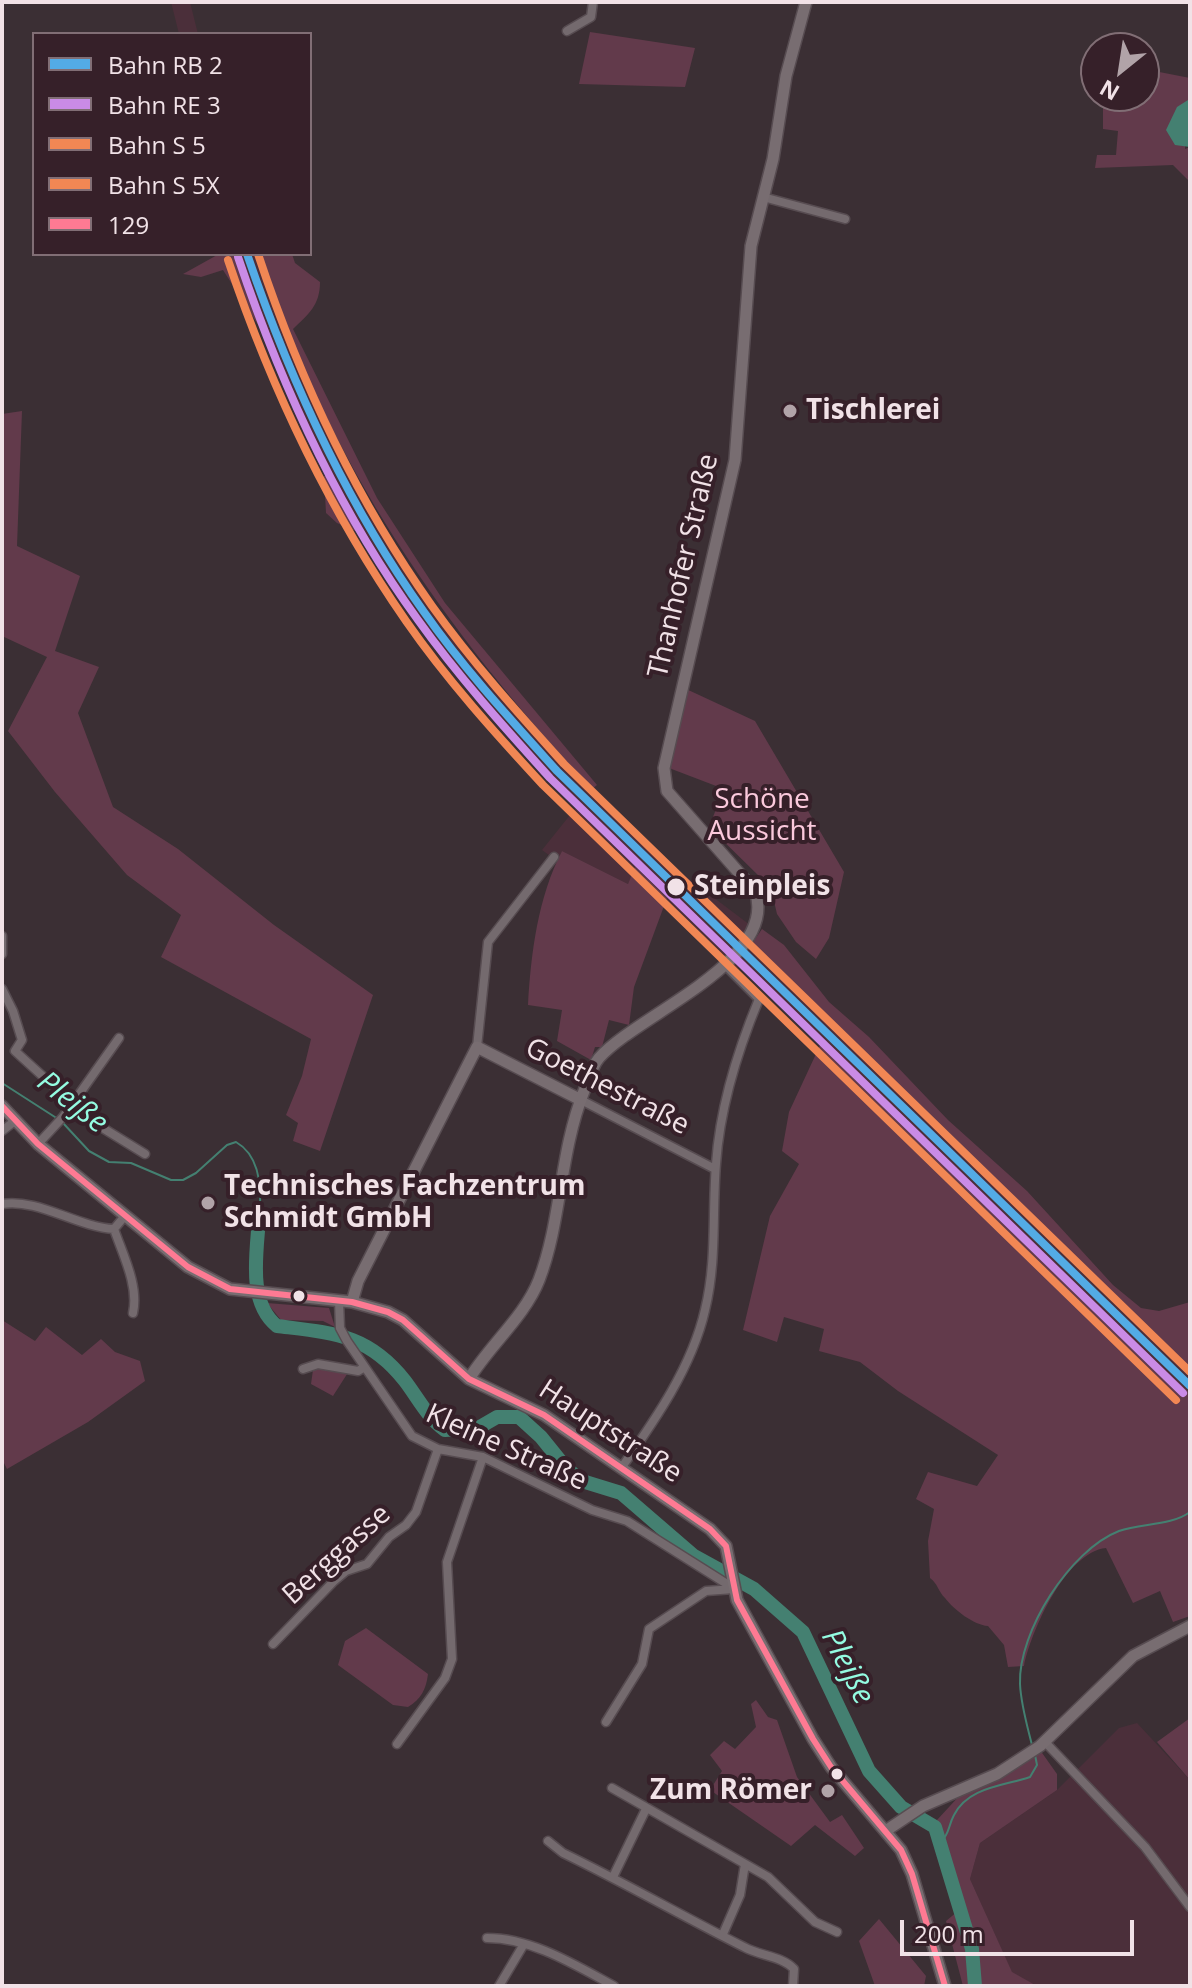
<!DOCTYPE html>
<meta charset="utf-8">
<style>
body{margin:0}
#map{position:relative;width:1192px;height:1988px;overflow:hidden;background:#3b2f34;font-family:"Open Sans",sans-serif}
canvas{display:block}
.frame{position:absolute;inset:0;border:4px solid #f1e2e7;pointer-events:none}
.legend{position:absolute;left:32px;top:32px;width:280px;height:224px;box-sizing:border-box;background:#362029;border:2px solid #816e75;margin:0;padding:10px 14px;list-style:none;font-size:24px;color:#f1e2e7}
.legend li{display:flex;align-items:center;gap:16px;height:40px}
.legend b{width:40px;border:2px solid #816e75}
.north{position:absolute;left:1080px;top:32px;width:80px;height:80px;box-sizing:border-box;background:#362029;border:2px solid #816e75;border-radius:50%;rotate:210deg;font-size:22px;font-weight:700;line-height:32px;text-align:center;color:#f1e2e7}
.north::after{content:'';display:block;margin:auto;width:28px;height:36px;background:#b1a3a8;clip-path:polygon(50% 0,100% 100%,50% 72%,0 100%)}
.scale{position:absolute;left:900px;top:1920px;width:234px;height:36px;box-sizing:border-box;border:4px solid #f1e2e7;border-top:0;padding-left:10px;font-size:24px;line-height:28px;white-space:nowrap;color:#f1e2e7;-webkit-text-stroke:6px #362029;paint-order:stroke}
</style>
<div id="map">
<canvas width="1192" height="1988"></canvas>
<div class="frame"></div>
<ul class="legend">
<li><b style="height:10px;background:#53abe5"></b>Bahn RB 2</li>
<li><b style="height:10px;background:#ca8be6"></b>Bahn RE 3</li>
<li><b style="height:10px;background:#f18754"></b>Bahn S 5</li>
<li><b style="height:10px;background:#f18754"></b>Bahn S 5X</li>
<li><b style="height:10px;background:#fe7a93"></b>129</li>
</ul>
<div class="north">N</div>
<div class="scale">200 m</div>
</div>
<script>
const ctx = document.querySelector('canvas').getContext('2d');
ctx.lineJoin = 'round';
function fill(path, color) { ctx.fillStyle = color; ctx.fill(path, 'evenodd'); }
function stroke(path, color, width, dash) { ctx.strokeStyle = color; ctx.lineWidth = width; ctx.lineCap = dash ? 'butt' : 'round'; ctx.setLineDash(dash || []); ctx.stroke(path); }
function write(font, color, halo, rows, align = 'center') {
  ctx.font = font + ' "Open Sans",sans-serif'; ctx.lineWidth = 8; ctx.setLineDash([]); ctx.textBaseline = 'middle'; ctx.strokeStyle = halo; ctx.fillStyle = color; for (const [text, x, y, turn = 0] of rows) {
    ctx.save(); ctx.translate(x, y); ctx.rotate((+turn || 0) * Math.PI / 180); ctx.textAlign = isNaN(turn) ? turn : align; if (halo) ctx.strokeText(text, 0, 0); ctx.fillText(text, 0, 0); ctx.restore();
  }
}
const built = new Path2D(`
 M171,2H190L198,34H179Z
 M239,254H260L308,382L350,468L398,548L444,616L521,713L672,866L750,925L743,936L751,945L1190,1370V1393L1044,1257L742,964L736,969L719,958L636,868L628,884L562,851L557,861L542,850L578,805L489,709L405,599L365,535L332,476L269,342Z
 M1137,1723L1190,1780V1986H1037L1012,1973L970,1879L980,1843L1057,1790L1119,1728Z`);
const green = new Path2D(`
 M590,32L695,48L685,87L579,84Z
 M1144,69L1190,78L1185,149L1190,147V182L1173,165L1095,168L1097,155H1116L1118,131L1103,129V96H1144Z
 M219,254H239L269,342L223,270L201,277L183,274Z
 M260,254H292L295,263L320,282C320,305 309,314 293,329L377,498L445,603L597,785L592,789C443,629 329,464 260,254Z
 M22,411L17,546L80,576L55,651L99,667L78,713L113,807L178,849L274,925L373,995L320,1151L293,1141L298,1123L286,1115L302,1076L311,1039L161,957L181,915L127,875L55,792L8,731L47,657L2,636V414Z
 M324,476H332L365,535L337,523L326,513Z
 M684,688L755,721L844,872L829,938L816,959L796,942L777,914L772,893L762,879L709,827L724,789L669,768Z
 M562,851L628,884L635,867L667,898L634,987L629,1025L609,1020L602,1047H595L591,1060L557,1041L562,1010L528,1005C531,953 538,897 562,851Z
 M762,929L784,945L829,1002L869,1037L948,1120L1027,1191L1113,1285L1141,1308L1159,1311L1190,1302V1370L751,945Z
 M822,1041L1044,1257L1190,1393V1616L1173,1622L1160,1591L1133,1603L1106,1548C1066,1552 1031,1631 1024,1666L1008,1667L1004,1645L988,1626C974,1625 954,1610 945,1598C938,1591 938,1584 930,1578L928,1541L934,1509L916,1499L928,1472L977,1486L998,1455L898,1391L860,1362L819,1351L824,1329L784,1317L777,1342L743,1330L770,1216L799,1164L782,1151L789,1112Z
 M267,1303L329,1308L335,1327L323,1321L281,1320Z
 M2,1320L35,1341L46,1327L82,1355L101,1339L115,1352L140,1361L145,1381L88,1422L7,1469L2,1459Z
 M319,1368L349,1371L333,1396L311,1384L313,1370Z
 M366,1628L428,1674C426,1690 421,1699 408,1707L393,1705L338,1665L345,1641Z
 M756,1700L768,1717L777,1720L797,1777L830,1822L842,1815L864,1848L855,1856L815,1825L791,1846L710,1790L722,1771L710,1755L724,1741L735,1749L756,1727L751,1704Z
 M1190,1718V1780L1157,1742Z
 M1040,1750L1057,1774V1790L980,1843L970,1879L1012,1972L1037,1986H963L946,1921L958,1911L937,1820L961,1794Z
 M879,1919L926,1976L924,1986H875L859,1941Z`);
const water = new Path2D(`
 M1188,100L1190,147L1175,145L1166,130L1177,107Z`);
const stream = new Path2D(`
 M2,1083L58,1119
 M63,1123L89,1151L109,1162L131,1163L171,1180H183L196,1173L227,1145L236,1142C262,1157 262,1192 259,1218
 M1032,1745C1027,1725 1021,1705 1020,1684C1018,1632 1070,1550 1119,1531C1141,1523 1171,1526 1190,1512
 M941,1842C950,1833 948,1826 954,1815C968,1787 1003,1786 1030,1777L1037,1765L1035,1755`);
const river = new Path2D(`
 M259,1218C257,1252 247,1302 277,1326C333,1333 368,1334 405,1381C418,1398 427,1417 445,1430L478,1428L497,1417H519L541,1437L566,1468L582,1481L621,1493L694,1556L754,1589L803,1632L869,1771L901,1807L935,1827L972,1949L975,1986`);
const street = new Path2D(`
 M567,31L591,17L593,2
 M763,197L845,219
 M2,936V954
 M2,989L13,1011L22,1040L15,1051L93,1122L145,1154
 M477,1047L488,942L554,857
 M581,1100L715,1169
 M2,1131L16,1120
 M38,1144L63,1117L119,1038
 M2,1204C38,1198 77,1227 114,1229L124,1217
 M114,1229C123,1255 139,1286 133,1313
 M339,1301L340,1328L347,1341L412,1436L438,1449L483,1457L592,1510L627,1521L735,1589
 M303,1369L318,1364L358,1371L363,1368
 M622,1467C655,1420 692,1367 705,1310C717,1261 712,1214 716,1164C720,1106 737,1052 759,999L725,965
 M273,1644L334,1581L346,1571L367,1564L389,1537L406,1525L416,1512L438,1449
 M606,1722L642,1664L649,1629L706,1591L734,1589
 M1045,1742L1145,1847L1190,1907
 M397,1744L445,1678L452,1659L447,1562L483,1457
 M612,1788L768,1877L815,1922L837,1932
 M548,1841L563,1853C625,1883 684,1917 744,1947C760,1956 782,1956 794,1969L793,1986
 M613,1877L646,1809
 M723,1934L740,1895L745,1864
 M487,1938C532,1938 575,1965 614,1986
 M499,1986L524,1944`);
const secondary = new Path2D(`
 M2,1106L38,1144L188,1267L230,1289L352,1302L388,1312L403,1320L469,1379L544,1415L710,1529L726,1546L737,1600L813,1739L831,1767L901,1850L912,1874L945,1986
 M352,1302L358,1281L477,1047L581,1100
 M469,1379C489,1346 525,1316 539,1280C562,1220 559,1154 584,1091C588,1081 592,1066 599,1058C638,1014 780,961 755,891L667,791L664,768L735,460L751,246L773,159L786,76L806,2
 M887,1830L923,1806L997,1774L1040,1746L1133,1656L1190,1626`);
const bus1 = new Path2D(`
 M2,1106L38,1144L188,1267L230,1289L352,1302L388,1312L403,1320L469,1379L544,1415L710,1529L726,1546L737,1600L813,1739L831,1767L901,1850L912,1874L945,1986`);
const rail1 = new Path2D(`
 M247,254C290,380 347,504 424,612C464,669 511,720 557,771L1190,1386`);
const rail2 = new Path2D(`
 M238,257C281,385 338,510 418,620C458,676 504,727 550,778L1183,1393`);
const rail3 = new Path2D(`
 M258,254C299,378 356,499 432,606C472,662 518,713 564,764L1190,1372`);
const rail4 = new Path2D(`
 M228,260C271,388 329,510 406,621C447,680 495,733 543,785L1176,1400`);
const markers = [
 [790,411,8,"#b1a3a8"],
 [676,887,10,"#f1e2e7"],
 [208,1203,8,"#b1a3a8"],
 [299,1296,7,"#f1e2e7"],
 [837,1774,7,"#f1e2e7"],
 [828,1791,8,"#b1a3a8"]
];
const poiNames = [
 ["Tischlerei",806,411],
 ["Technisches Fachzentrum",224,1187],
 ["Schmidt GmbH",224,1219],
 ["Zum Römer",812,1791,"right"]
];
const streetNames = [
 ["Thanhofer Straße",684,566,-77],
 ["Goethestraße",607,1087,27],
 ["Hauptstraße",610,1432,33],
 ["Kleine Straße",506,1448,24],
 ["Berggasse",337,1555,-42]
];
const parkNames = [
 ["Schöne",762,800],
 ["Aussicht",762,832]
];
const stopNames = [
 ["Steinpleis",694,887]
];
const waterNames = [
 ["Pleiße",72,1103,38],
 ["Pleiße",847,1667,63]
];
fill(built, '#4b2f3a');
fill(green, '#623a4b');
fill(water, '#448071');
stroke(stream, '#448071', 2);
stroke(river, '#448071', 14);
stroke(street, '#574c51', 11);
stroke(secondary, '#574c51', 14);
stroke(street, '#746a6e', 8);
stroke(secondary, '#786d71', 11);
stroke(bus1, '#fe7a93', 6);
stroke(rail1, '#53abe5', 8);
stroke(rail2, '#ca8be6', 8);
stroke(rail3, '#f18754', 8);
stroke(rail4, '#f18754', 8);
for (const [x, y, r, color] of markers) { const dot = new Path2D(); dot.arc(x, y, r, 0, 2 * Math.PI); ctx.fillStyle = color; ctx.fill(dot); stroke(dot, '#362029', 3); }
write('bold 28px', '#f1e2e7', '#362029', poiNames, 'left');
write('28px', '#f1e2e7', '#362029', streetNames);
write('28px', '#fbc9dc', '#362029', parkNames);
write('bold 28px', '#f1e2e7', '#362029', stopNames, 'left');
write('italic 30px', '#94fbe1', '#362029', waterNames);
</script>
